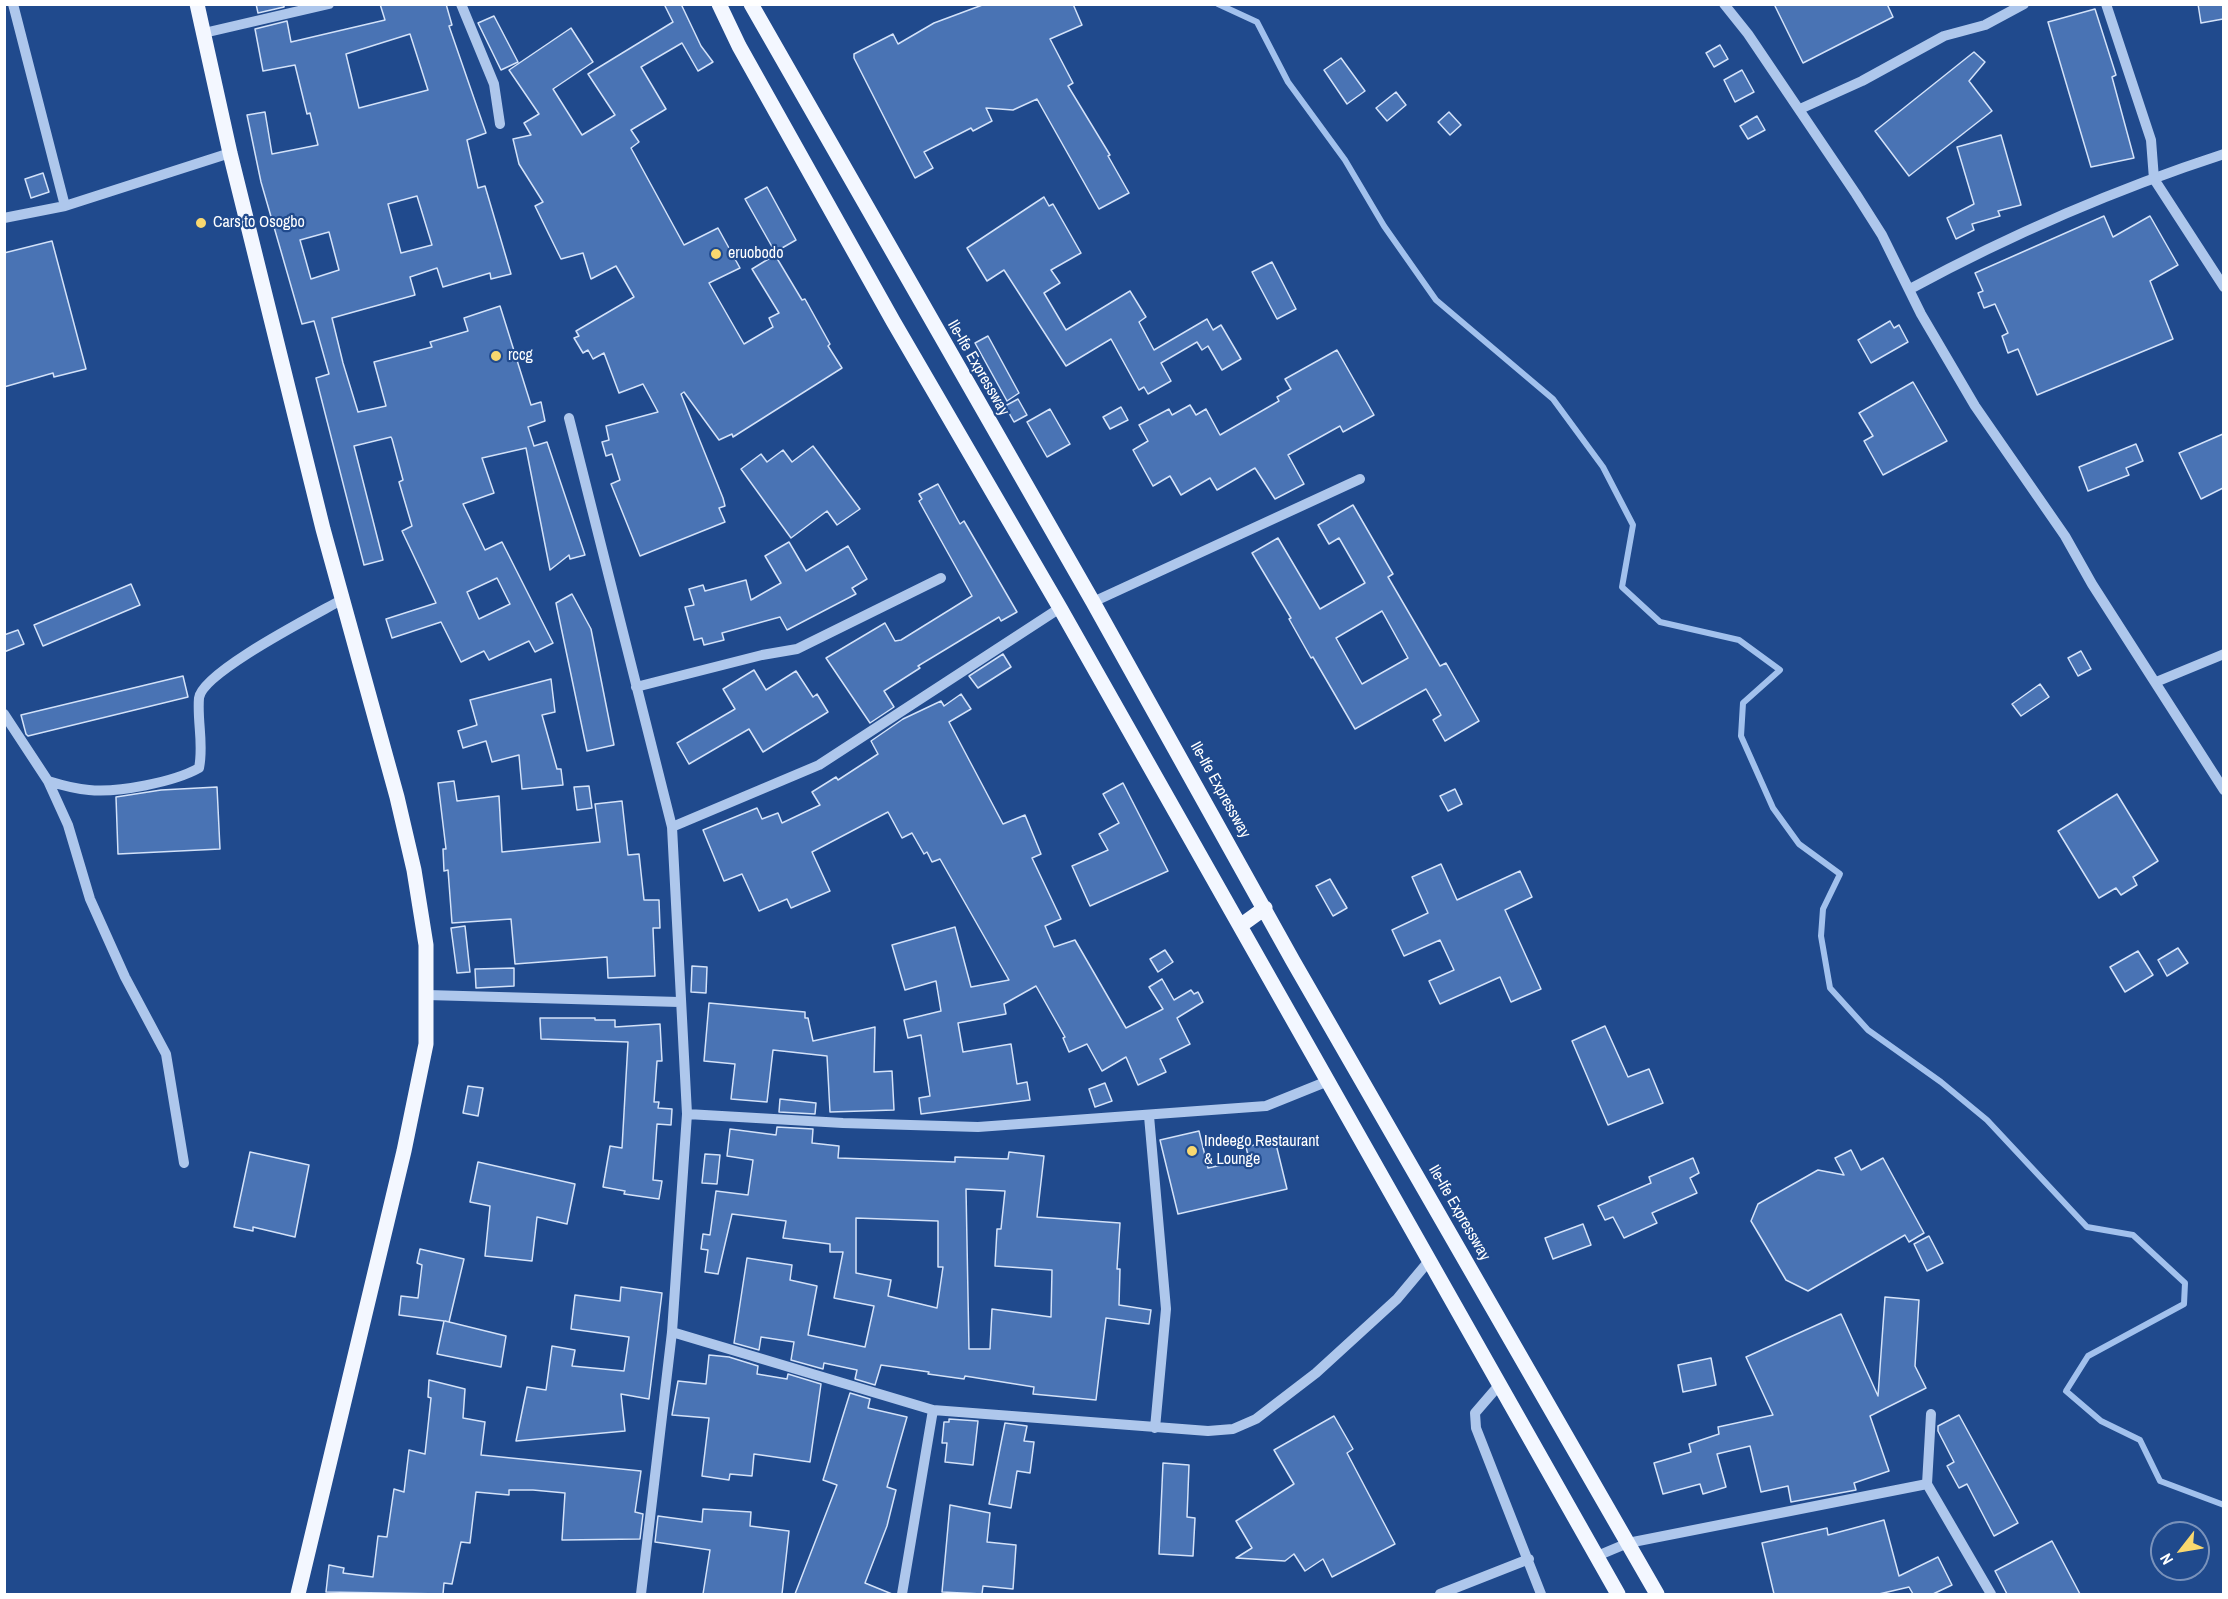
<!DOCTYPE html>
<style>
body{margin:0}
#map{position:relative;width:2228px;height:1599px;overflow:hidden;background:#204a8d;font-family:"Archivo Narrow",sans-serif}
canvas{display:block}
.frame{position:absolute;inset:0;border:6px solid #fff;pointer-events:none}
.north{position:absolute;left:2150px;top:1521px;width:60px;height:60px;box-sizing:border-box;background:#204a8d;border:2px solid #7992bb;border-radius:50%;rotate:239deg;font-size:16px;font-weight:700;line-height:24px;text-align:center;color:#fff}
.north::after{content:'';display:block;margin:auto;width:21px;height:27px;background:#f9d86f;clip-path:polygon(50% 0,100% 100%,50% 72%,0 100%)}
</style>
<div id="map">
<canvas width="2228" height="1599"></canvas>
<div class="frame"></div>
<div class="north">N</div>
</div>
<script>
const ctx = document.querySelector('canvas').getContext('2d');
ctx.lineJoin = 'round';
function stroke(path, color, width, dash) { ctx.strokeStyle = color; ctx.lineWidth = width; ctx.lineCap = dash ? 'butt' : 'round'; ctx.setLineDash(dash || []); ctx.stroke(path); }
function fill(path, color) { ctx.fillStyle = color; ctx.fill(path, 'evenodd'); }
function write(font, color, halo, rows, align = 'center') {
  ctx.font = font + ' "Archivo Narrow",sans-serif'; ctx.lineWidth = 4.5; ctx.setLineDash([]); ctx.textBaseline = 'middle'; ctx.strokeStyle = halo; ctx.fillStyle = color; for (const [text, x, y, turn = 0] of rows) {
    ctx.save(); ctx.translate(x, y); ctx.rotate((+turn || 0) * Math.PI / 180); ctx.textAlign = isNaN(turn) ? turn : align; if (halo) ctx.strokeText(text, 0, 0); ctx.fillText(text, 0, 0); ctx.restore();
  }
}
const stream = new Path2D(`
 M1218,4L1257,22L1288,82L1345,160L1384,226L1436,300L1553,399L1603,467L1633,525L1622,587L1660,622L1739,640L1780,670L1743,703L1741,736L1773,808L1799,844L1840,874L1823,909L1821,936L1830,988L1868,1030L1941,1082L1987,1120L2087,1227L2133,1235L2185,1283L2184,1304L2088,1356L2066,1391L2101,1421L2140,1440L2160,1481L2224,1505`);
const building = new Path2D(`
 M256,4H284V7L258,13Z
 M380,4H446L452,25L449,26L486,133L467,140L478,188L485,186L511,274L491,279L490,273L443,287L437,268L410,277L415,295L332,318L343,363L358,412L386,406L374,362L432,347L430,342L468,331L464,318L500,306L531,405L541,402L545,421L528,427L534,446L547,442L585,555L570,559L569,555L550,570L526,448L482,458L494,493L463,504L485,550L502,542L553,643L535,652L529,641L489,660L484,651L461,662L441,622L392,638L386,619L436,603L402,531L412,526L399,482L403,480L392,439L391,437L354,446L383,560L364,565L316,378L329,374L314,321L302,324L261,182L247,115L265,112L272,154L318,145L310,113L307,114L295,65L263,71L255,29L287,21L291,42L385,20ZM410,34L428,90L359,108L346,54ZM417,196L432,245L401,253L388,204ZM329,232L339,270L311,279L300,240ZM497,578L510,604L479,619L467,592Z
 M664,4H681L701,46L713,62L698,71L682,43L641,67L666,109L631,130L639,142L631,148L684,245L718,228L740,268L709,283L744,344L773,327L769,318L779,313L752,269L775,255L802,300L805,299L830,344L828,346L842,368L733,437L732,434L719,440L684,392L681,394L723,498L725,506L719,508L725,522L640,556L611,484L620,480L612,454L606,456L602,442L609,440L606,426L658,412L643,384L619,393L604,353L593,359L588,350L583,353L574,338L579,336L576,331L634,297L616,266L591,279L583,253L561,259L535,206L543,202L519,164L513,139L531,135L524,123L539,114L509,70L571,28L593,62L553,89L582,135L615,115L588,74L673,22Z
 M985,4H1073L1082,25L1050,39L1073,83L1068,86L1110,155L1108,156L1129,193L1099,209L1037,99L1013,110L986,108L992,121L973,131L971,128L924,152L933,168L915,178L854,58V54L893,34L898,44L934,23Z
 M1774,4H1887L1893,17L1803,63Z
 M2198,4H2223V19L2201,23Z
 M2095,9L2116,75L2112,77L2134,158L2091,167L2048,22Z
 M494,16L518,62L501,70L478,23Z
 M1720,45L1728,59L1714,67L1706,53Z
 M1974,52L1985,62L1969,81L1992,111L1909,176L1875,131Z
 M1341,58L1365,91L1347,104L1324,70Z
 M1742,70L1754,92L1735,102L1724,80Z
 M1396,92L1406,105L1387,121L1376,108Z
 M1449,112L1461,125L1450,135L1438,122Z
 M1757,116L1765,130L1748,139L1740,126Z
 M2001,135L2021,205L1998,211L2000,216L1972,224L1974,230L1956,239L1947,218L1974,204L1957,147Z
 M43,173L49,192L31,198L25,179Z
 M767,187L796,240L775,252L745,199Z
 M1044,197L1049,206L1053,204L1081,253L1051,270L1060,283L1044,293L1066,330L1130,291L1146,317L1139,322L1154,350L1207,319L1213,330L1221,325L1241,359L1222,370L1208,346L1202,350L1197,342L1161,363L1171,381L1148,394L1144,387L1139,390L1111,339L1066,366L1004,270L987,281L967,248Z
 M2104,216L2113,237L2150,216L2178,265L2150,281L2173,339L2037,395L2018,349L2008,353L2002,336L2008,333L1995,304L1984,308L1978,293L1983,291L1975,273Z
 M52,241L86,369L54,377L53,373L4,387V253Z
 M1272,262L1296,309L1277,319L1252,272Z
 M1890,321L1894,328L1899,325L1908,342L1871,363L1858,340Z
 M988,336L1019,393L1007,401L975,343Z
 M1337,350L1374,415L1343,432L1340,426L1288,455L1304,484L1275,499L1255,468L1217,490L1210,478L1181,495L1170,476L1153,486L1133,450L1148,441L1139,425L1169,409L1172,415L1190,405L1196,415L1206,409L1220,435L1279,401L1277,397L1291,389L1285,379Z
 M1913,382L1947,441L1883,475L1864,441L1873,436L1859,413Z
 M1018,399L1027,415L1014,422L1005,406Z
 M1121,407L1128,420L1110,429L1103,417Z
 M1050,409L1070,444L1047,457L1027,422Z
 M2223,434V488L2201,499L2179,453Z
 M2136,444L2143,461L2126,468L2129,475L2088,491L2079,467Z
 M813,446L860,509L837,525L827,511L791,538L741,469L761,454L767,462L783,450L792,462Z
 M938,484L960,524L964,521L1017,612L1001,621L999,617L918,666L920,668L884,691L894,707L870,723L826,658L885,623L895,641L901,640L972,596L919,501L922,499L919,494Z
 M1353,505L1393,574L1388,577L1440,666L1446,663L1479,721L1445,741L1433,720L1441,715L1426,689L1355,729L1313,657L1311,658L1289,619L1291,618L1252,553L1278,538L1320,609L1365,583L1339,538L1329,544L1318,525ZM1382,611L1408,658L1362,684L1336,638Z
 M789,542L806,571L848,546L867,579L852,588L856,594L787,630L780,617L722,633L724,640L704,645L702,638L694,640L685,607L694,605L689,589L703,585L705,591L746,580L751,600L781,583L765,556Z
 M131,584L140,605L43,646L34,625Z
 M572,594L591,629L614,745L587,751L556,603Z
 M18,630L24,644L4,652V635Z
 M2081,651L2091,669L2078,676L2068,658Z
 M1003,654L1011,667L978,688L969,676Z
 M754,670L766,690L796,671L813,697L817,694L828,712L763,752L749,729L689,764L677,743L735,709L723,689Z
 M183,676L188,697L28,736L26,734L21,715Z
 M551,679L555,712L542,715L557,769H561L563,785L522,789L519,755L492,762L486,741L463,748L458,731L477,725L470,700Z
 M2040,684L2049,697L2021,716L2012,704Z
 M961,694L971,709L949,722L1003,824L1025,815L1041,854L1032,858L1061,919L1045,926L1054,947L1075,940L1126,1028L1163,1009L1149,987L1162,979L1174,1000L1191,990L1194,994L1198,992L1203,1002L1177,1018L1190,1044L1160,1059L1166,1072L1138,1085L1126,1057L1102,1071L1087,1044L1069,1052L1063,1038L1065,1037L1036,986L1004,1004L1006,1014L958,1023L963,1052L1011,1044L1017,1084L1027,1082L1030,1100L921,1114L919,1098L930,1096L921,1035L908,1038L904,1020L941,1011L936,981L905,990L892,945L955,927L971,987L1009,980L940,859L932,862L927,852L924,854L912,833L902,838L888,812L812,852L830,891L791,908L787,899L759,911L742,874L724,881L703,830L757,808L762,819L778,813L782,823L820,805L812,792L836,777L838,780L878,754L871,741L903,719L941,701L944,706Z
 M454,781L457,801L499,796L502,852L600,842L595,804L622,801L628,855L639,854L644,900H659L660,928H653L655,976L608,978L607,957L515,964L511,919L452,923L448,870L444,871L443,849H446L438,783Z
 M1123,783L1168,871L1090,906L1072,866L1108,850L1099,834L1119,823L1103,794Z
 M589,786L592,808L577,810L574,787Z
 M217,787L220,849L118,854L116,797L161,790Z
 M1455,789L1462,804L1448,811L1440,796Z
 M2117,794L2158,861L2133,877L2137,885L2121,895L2116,888L2099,898L2058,831Z
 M1441,864L1457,900L1520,871L1532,897L1505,910L1541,989L1511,1002L1500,977L1440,1004L1429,981L1454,970L1440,940L1404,956L1392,930L1428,913L1412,877Z
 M1330,879L1347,908L1333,916L1316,886Z
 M465,926L470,972L457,973L451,928Z
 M2178,948L2188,963L2167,976L2158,960Z
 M1165,950L1173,962L1158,972L1150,959Z
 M2138,951L2153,975L2125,992L2110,967Z
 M692,966L707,967L706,993L691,992Z
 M514,968V986L476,988L475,969Z
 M709,1003L805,1012V1018H808L813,1041L875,1027L874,1072L892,1071L894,1110L830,1112L827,1056L773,1050L767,1102L731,1099L735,1064L704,1061Z
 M540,1018H595V1020H615V1027L660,1024L662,1061H657L654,1102H659L658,1108L672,1109L671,1125L657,1124L653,1180L662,1181L659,1199L624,1194L625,1191L603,1187L610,1146L622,1148L628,1042L541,1039Z
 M1605,1026L1628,1077L1649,1069L1663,1103L1608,1125L1572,1041Z
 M1105,1083L1112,1101L1095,1107L1089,1089Z
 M468,1086L483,1088L478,1116L463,1113Z
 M780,1099L816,1103L815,1114L779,1112Z
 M777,1127L813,1129L812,1143L839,1146L838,1158L955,1162V1157L1008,1159L1009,1152L1044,1156L1037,1217L1120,1223L1117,1269H1120L1119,1305L1151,1310L1149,1324L1106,1318L1096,1400L1033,1394L1034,1387L965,1376L964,1379L928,1374L929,1372L881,1365L875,1385L855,1379L857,1370L824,1363L823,1369L791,1360L794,1342L761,1337L759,1350L734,1343L747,1258L792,1265L790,1280L817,1286L808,1335L865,1347L874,1306L834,1298L843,1252H830V1244L783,1238L786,1221L732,1214L718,1274L705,1272L708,1250L701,1249L703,1234L710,1235L716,1191L748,1195L753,1160L727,1156L730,1129L776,1135ZM966,1189L1005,1191L1001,1229H997L995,1266L1052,1270L1051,1317L992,1309L990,1349H969ZM856,1218L938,1221V1267H943L937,1308L888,1296L891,1280L856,1273Z
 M1199,1131L1208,1168L1249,1159L1246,1147L1275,1140L1287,1189L1178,1214L1160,1140Z
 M1851,1150L1861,1170L1883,1158L1924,1233L1909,1242L1905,1235L1808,1291L1786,1280L1751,1221L1758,1204L1818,1170L1844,1175L1835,1158Z
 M250,1152L309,1165L295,1237L253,1227V1231L234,1227Z
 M705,1154L720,1155L717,1184L702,1183Z
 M1693,1158L1699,1173L1690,1178L1697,1193L1652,1213L1657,1223L1624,1238L1613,1217L1605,1220L1598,1206L1651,1183L1649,1177Z
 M478,1162L575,1184L567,1224L537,1217L532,1261L485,1256L490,1206L470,1202Z
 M1583,1224L1591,1245L1553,1259L1545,1238Z
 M1929,1236L1943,1263L1927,1271L1914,1244Z
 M420,1249L464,1259L449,1322L445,1321L506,1336L501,1367L437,1354L444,1321L399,1315L401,1296L418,1298L422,1265L417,1263Z
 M621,1287L662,1293L649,1399L621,1394L625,1431L516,1441L527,1387L546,1390L552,1346L575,1350L572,1366L624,1371L629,1337L571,1329L575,1295L620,1301Z
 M1885,1297L1919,1300L1915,1366L1926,1388L1870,1416L1889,1471L1854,1483L1856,1490L1791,1502L1788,1486L1761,1492L1750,1446L1717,1454L1726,1487L1703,1494L1700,1484L1663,1494L1654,1463L1691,1452L1689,1444L1719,1434L1718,1427L1773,1415L1746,1357L1841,1314L1878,1396Z
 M709,1355L729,1357L758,1366L757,1374L787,1379L788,1374L821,1384L810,1462L754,1454L752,1476L730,1474L729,1480L702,1476L709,1418L672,1415L678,1381L706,1384Z
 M1711,1358L1716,1385L1683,1392L1678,1365Z
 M429,1380L465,1389L463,1418L485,1422L481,1455L641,1471L635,1512L643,1514L640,1539L562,1540L565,1493L533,1490H509V1495L476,1492L470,1543L461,1542L452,1584L444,1583L443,1594L326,1592L329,1565L344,1568L343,1573L373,1577L378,1536L387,1537L394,1489L404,1492L409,1450L425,1454L431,1398L428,1397Z
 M850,1393L870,1399L868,1408L907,1417L887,1487L896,1490L887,1526L865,1583L892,1594H795L837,1485L823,1480Z
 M1959,1415L2018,1523L1994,1536L1967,1484L1959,1488L1947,1466L1954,1462L1938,1431V1426Z
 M1334,1416L1353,1449L1347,1453L1395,1544L1332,1577L1323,1559L1305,1571L1294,1554L1285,1561L1236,1558L1252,1548L1236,1521L1294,1484L1274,1450Z
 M949,1419L978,1421L973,1465L945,1462L947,1443H942L944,1422H949Z
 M1005,1423L1027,1426L1024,1441L1034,1442L1030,1473L1017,1471L1011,1508L989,1504Z
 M1163,1463L1189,1465L1187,1517L1195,1518L1193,1556L1159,1554Z
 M950,1505L990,1513L987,1542L1016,1545L1013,1589L983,1586L982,1594L942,1592Z
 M703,1509L751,1512L750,1526L789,1531L782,1594H703L710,1550L655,1542L658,1516L702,1522Z
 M1884,1520L1899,1576L1938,1557L1952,1585L1933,1594H1913L1909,1587L1879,1594H1774L1762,1543L1827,1528L1828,1535Z
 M2052,1541L2080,1594H2007L1995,1571Z`);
const minor = new Path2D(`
 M13,4L65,206
 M461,4L494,84L500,124
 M1724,4L1748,34L1856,194L1882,235L1921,314L1975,406L2065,536L2092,584L2224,790
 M2106,4L2151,140L2154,179L2224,287
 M204,33L329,4
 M1800,109L1862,81L1944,36L1985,25L2024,4
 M4,218L65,206L230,153
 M1910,289C2010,235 2116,189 2224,154
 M569,418L672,827L687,1114L672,1332L641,1594
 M1093,602L1360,479
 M2156,682L2224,654
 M636,687L762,655L797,649L941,578
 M4,714L48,781L68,825L90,899L125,977L166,1054L184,1163
 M48,781C61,785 75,789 89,790C118,793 174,782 199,768C204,744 197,722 199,698C202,672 317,614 343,599
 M672,827L819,765L1060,608
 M427,995L679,1002
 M687,1114L843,1123L978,1127L1266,1106L1328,1081
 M1149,1116L1166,1309L1155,1428
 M672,1332L933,1410L1208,1431L1233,1429L1256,1419L1316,1373L1397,1299L1428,1262
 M1500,1384L1475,1413L1476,1428L1541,1594
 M1931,1414L1927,1484L1991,1594
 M1597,1556L1628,1543L1927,1484
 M902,1594L933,1410
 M1440,1594L1529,1559`);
const major = new Path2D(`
 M197,4L230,153L323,529L397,797L414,870L426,945V1044L404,1151L298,1594
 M719,4L739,46L893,321L1060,608L1618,1594
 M751,4L1093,602L1293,961L1657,1594
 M1240,926L1265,908`);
const markers = [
 [201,223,6,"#f9d86f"],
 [716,254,6,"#f9d86f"],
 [496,356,6,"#f9d86f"],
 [1192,1151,6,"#f9d86f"]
];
const poiNames = [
 ["Cars to Osogbo",213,223],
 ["eruobodo",728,254],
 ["rccg",508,356],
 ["Indeego Restaurant",1204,1142],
 ["& Lounge",1204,1160]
];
const streetNames = [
 ["Ile-Ife Expressway",978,368,60],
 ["Ile-Ife Expressway",1220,790,61],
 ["Ile-Ife Expressway",1459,1213,60]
];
stroke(stream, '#a2c1ed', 6);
fill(building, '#4973b4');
stroke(building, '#d3e2f9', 1.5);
stroke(minor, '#aec7ec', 10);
stroke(major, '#f3f7ff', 15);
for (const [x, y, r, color] of markers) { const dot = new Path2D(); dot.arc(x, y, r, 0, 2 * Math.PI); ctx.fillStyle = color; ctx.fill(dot); stroke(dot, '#204a8d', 2); }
write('16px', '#fff', '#204a8d', poiNames, 'left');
write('16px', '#fff', '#204a8d', streetNames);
</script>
